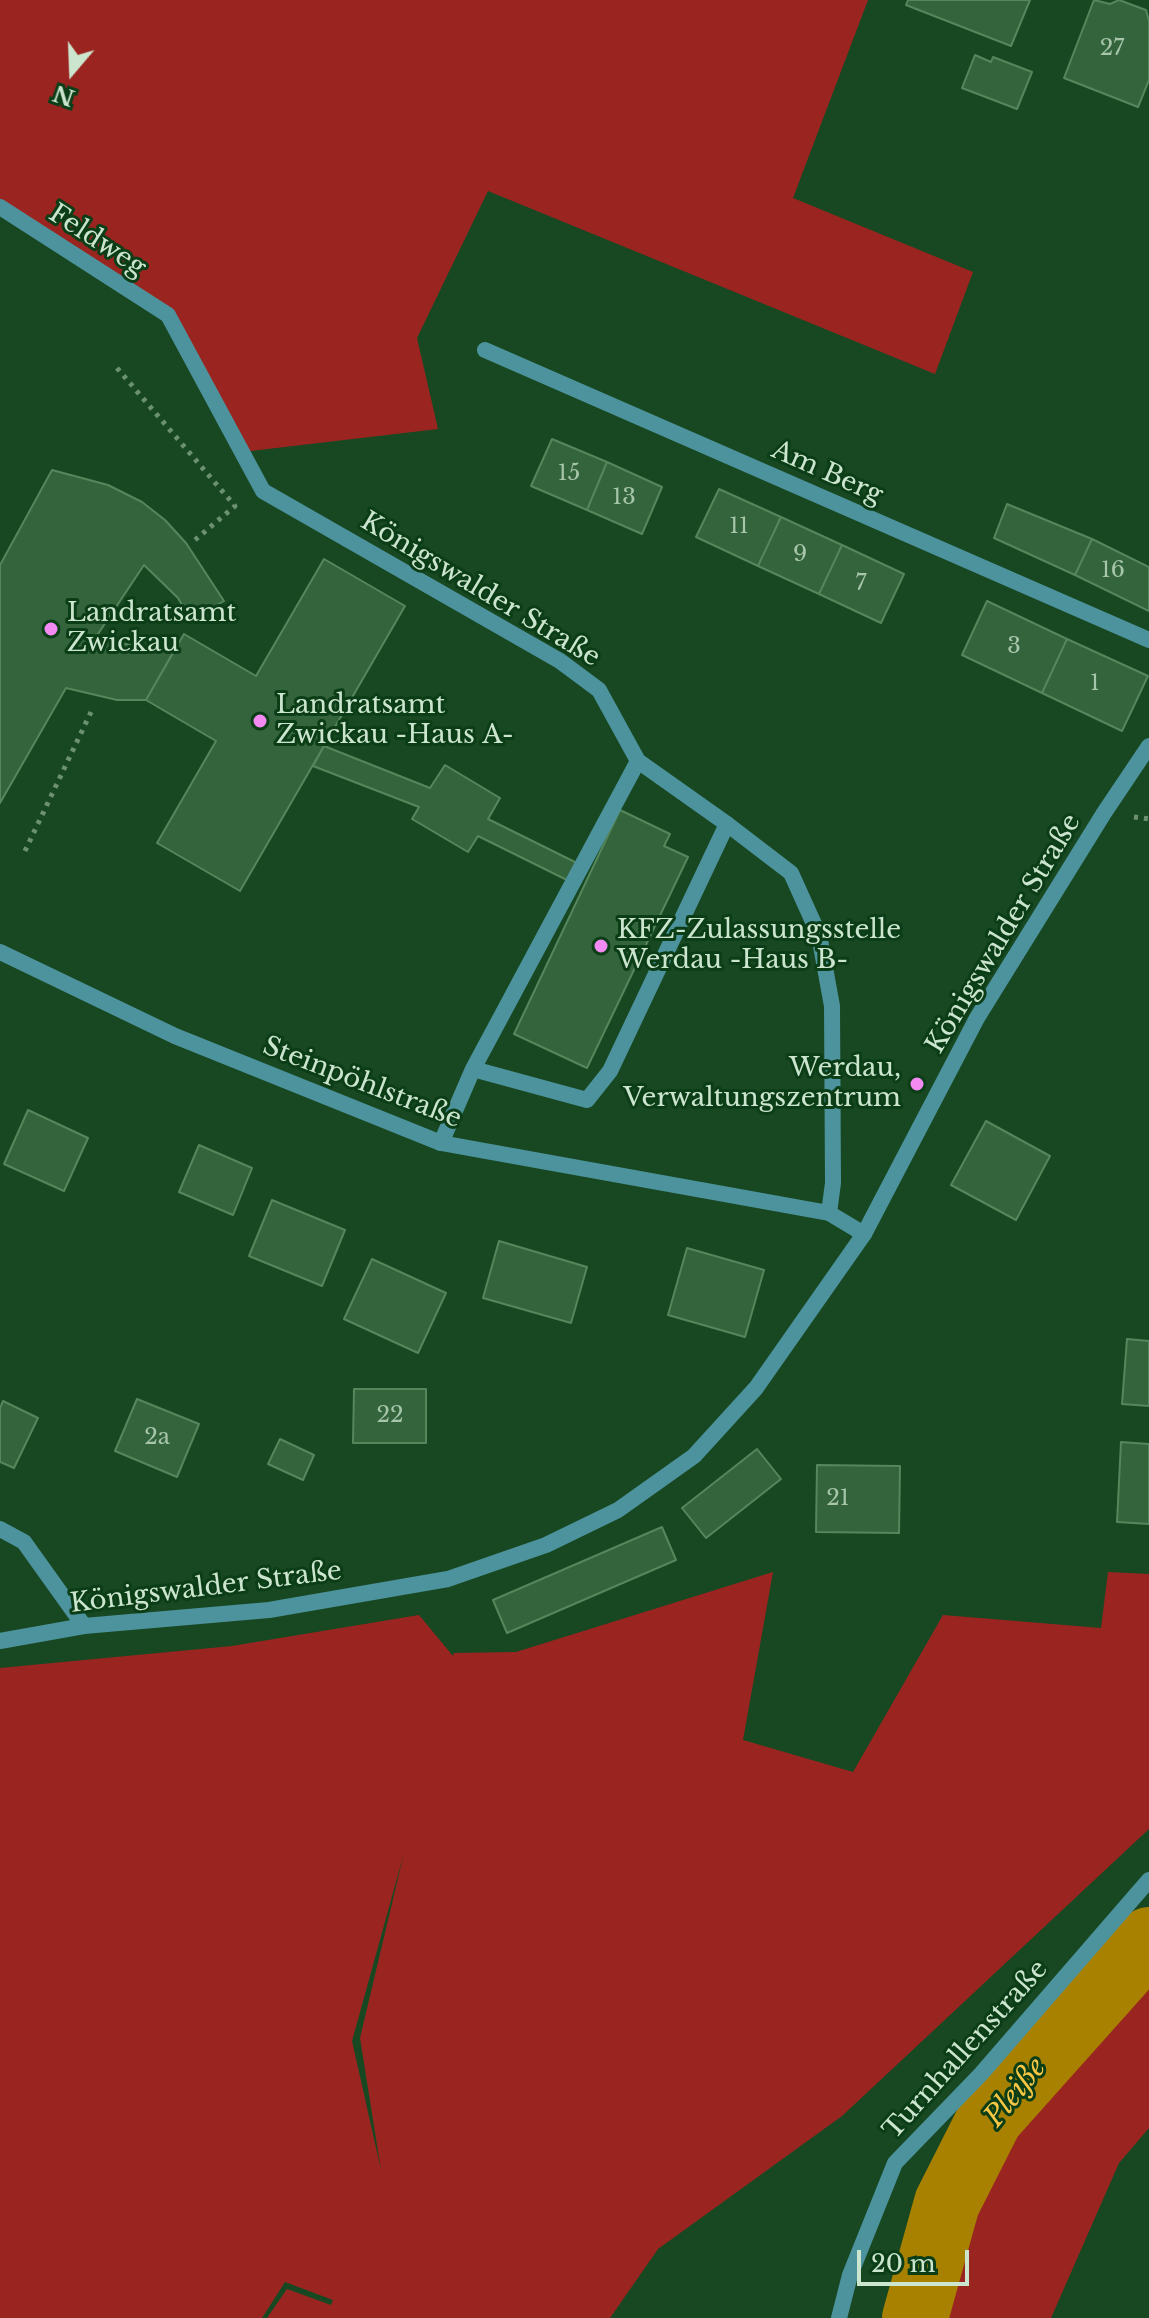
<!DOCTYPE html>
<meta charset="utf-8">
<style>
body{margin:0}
#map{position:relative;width:1149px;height:2318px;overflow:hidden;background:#184822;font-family:"Libre Baskerville",serif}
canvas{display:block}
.north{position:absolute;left:32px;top:32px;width:80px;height:80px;-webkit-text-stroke:6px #0b3d17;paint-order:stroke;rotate:199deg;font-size:22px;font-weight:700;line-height:32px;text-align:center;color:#cce5ce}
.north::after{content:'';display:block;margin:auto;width:28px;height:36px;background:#cce5ce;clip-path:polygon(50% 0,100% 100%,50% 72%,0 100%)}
.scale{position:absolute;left:857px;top:2250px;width:112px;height:36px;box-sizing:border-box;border:4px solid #cce5ce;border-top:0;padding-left:10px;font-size:24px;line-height:28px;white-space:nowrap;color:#cce5ce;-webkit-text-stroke:6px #0b3d17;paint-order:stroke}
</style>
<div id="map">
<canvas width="1149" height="2318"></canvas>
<div class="north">N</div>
<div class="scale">20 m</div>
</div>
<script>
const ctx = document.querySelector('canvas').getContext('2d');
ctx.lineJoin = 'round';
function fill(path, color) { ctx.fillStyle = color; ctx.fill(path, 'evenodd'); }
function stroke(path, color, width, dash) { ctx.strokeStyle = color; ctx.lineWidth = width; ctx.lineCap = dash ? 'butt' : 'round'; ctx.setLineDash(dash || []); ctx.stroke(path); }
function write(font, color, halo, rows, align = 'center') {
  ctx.font = font + ' "Libre Baskerville",serif'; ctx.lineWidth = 6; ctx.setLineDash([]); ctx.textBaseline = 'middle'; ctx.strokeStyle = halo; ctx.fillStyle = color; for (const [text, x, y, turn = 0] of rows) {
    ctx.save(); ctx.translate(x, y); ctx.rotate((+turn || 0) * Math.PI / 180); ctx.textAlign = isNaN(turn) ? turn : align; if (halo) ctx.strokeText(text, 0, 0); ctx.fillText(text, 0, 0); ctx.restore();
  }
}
const green = new Path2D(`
 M0,0H868L793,198L973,272L935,374L488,191L417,338L438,429L242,452L168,315L0,207Z
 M773,1572L743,1740L853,1772L943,1615L1101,1628L1108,1572L1149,1574V1829L842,2116L658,2249L610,2318H267L287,2289L331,2305L333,2300L285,2282L262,2318H0V1668L232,1646L419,1615L453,1656L454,1653L516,1652ZM404,1853L360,2038L381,2170L352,2041Z
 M1149,1940V2128L1119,2163L1051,2318H915L947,2203L990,2118Z`);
const river = new Path2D(`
 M915,2318L947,2203L990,2118L1149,1940`);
const building = new Path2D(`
 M908,0H1030L1011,46L906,5Z
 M1094,0L1110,4L1119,0L1146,10L1149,21V80L1138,107L1064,78Z
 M975,55L991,62L993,57L1032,72L1017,109L962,88Z
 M552,439L607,462L587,510L531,486Z
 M607,462L662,487L642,534L587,510Z
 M52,470L108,485L142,502L165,520L186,543L224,601L191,620L178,598L144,565L96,637L134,646L175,649L146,700H117L66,688L0,803V565Z
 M719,489L781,517L758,566L696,537Z
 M1007,504L1092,539L1075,575L994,538Z
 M781,517L842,545L819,594L758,566Z
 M1092,539L1149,567V611L1075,575Z
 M842,545L904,574L881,623L819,594Z
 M324,559L405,606L240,891L157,843L216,741L146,700L184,634L256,676Z
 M987,601L1067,639L1042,693L962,655Z
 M1067,639L1148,676L1122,731L1042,693Z
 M324,746L430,788L445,765L500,798L488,819L585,867L575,884L478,836L468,852L412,819L419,807L313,766Z
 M620,810L670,834L664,846L688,857L587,1068L514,1034Z
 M28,1110L88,1138L64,1191L4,1164Z
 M986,1121L1050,1156L1016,1220L951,1185Z
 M199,1145L252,1168L233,1215L179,1192Z
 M272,1200L345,1230L322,1286L249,1256Z
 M499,1241L587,1267L571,1323L483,1298Z
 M687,1248L764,1270L745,1337L668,1315Z
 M372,1259L446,1293L418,1353L344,1319Z
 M1127,1339L1149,1341V1406L1122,1404Z
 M354,1389H426V1443H353Z
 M137,1399L199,1424L177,1477L115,1451Z
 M3,1401L38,1418L14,1468L0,1462V1408Z
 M280,1439L314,1455L303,1480L268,1464Z
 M1121,1442L1149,1444V1524L1117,1522Z
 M757,1449L781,1479L706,1538L682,1508Z
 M817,1465L900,1466L899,1533L816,1532Z
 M662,1527L676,1560L507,1633L493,1600Z`);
const path = new Path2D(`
 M117,368L235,506L195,540
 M1134,817L1149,819
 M25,851L91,712`);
const service = new Path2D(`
 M473,1069L638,761
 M441,1143L473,1069L587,1100L610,1071L727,824`);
const minor = new Path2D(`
 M0,207L168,315L263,491L560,661L599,690L638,761L727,824L791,873L819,935L832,1006L833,1183L829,1213
 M485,350L1149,640
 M0,952L175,1036L441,1143L829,1213L864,1234
 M0,1529L24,1542L84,1626
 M839,2318L850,2275L895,2163L981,2074L1149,1880`);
const tertiary = new Path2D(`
 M0,1641L84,1626L269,1610L448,1579L546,1545L618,1510L694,1456L756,1388L864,1234L977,1018L1104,813L1149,746`);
const markers = [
 [51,629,8,"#f38af2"],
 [260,721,8,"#f38af2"],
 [601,946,8,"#f38af2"],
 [917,1084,8,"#f38af2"]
];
const numberNames = [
 ["27",1112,49],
 ["15",569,474],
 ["13",624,498],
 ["11",739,527],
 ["9",800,555],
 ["16",1113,571],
 ["7",861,584],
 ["3",1014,647],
 ["1",1095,684],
 ["22",390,1416],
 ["2a",157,1438],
 ["21",838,1499]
];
const streetNames = [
 ["Feldweg",97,241,33],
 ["Am Berg",827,473,24],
 ["Königswalder Straße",480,590,31],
 ["Königswalder Straße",1004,934,-59],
 ["Steinpöhlstraße",362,1083,21],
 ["Königswalder Straße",206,1588,-7],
 ["Turnhallenstraße",966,2050,-48]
];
const poiNames = [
 ["Landratsamt",67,614],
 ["Zwickau",67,644],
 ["Landratsamt",276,706],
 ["Zwickau -Haus A-",276,736],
 ["KFZ-Zulassungsstelle",617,931],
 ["Werdau -Haus B-",617,961],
 ["Werdau,",901,1069,"right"],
 ["Verwaltungszentrum",901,1099,"right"]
];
const waterNames = [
 ["Pleiße",1016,2093,-51]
];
fill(green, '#9a2520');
stroke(river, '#a88100', 66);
fill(building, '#34643c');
stroke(building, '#55865c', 2);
stroke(path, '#6c9172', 5, [4, 6]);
stroke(service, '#4d939d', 16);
stroke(minor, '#4d939d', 16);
stroke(tertiary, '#4d939d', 16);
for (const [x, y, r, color] of markers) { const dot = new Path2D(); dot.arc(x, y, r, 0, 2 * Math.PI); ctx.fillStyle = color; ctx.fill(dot); stroke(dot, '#0b3d17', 3); }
write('22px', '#a6c5aa', null, numberNames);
write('26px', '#cce5ce', '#0b3d17', streetNames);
write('26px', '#cce5ce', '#0b3d17', poiNames, 'left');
write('italic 28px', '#f7c643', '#0b3d17', waterNames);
</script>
